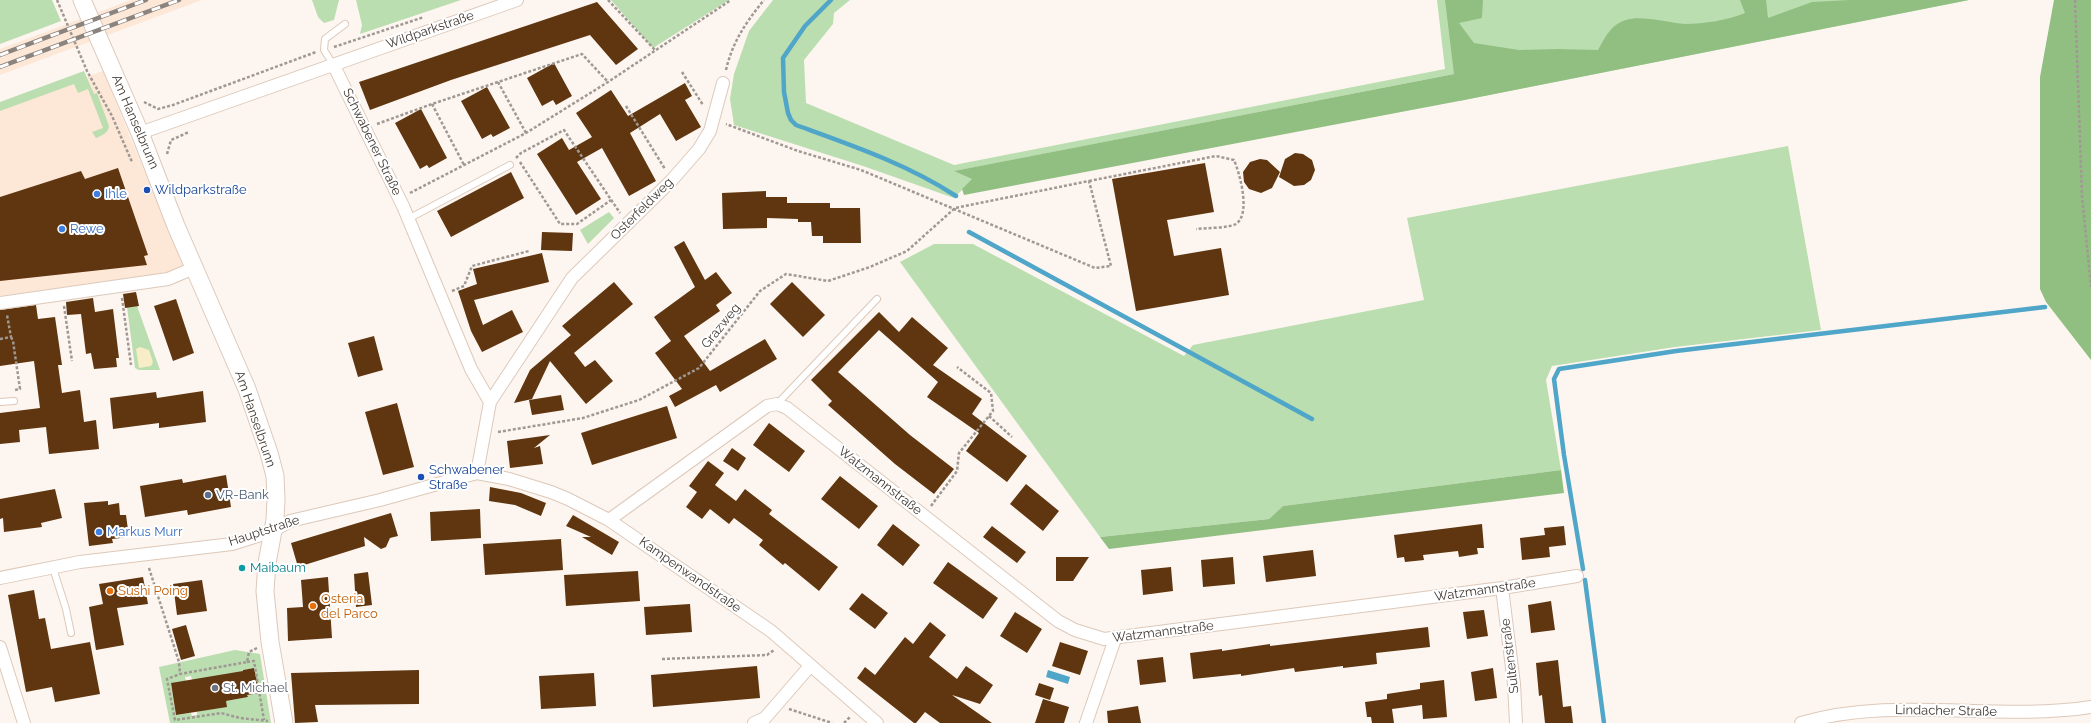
<!DOCTYPE html>
<meta charset="utf-8">
<style>
body{margin:0}
canvas{display:block;background:#fdf5ef}
</style>
<canvas width="2091" height="723"></canvas>
<script>
const ctx = document.querySelector('canvas').getContext('2d');
ctx.lineJoin = 'round';
function fill(path, color) { ctx.fillStyle = color; ctx.fill(path, 'evenodd'); }
function stroke(path, color, width, dash) { ctx.strokeStyle = color; ctx.lineWidth = width; ctx.lineCap = dash ? 'butt' : 'round'; ctx.setLineDash(dash || []); ctx.stroke(path); }
function write(font, color, halo, rows, align = 'center') {
  ctx.font = font + ' Raleway,sans-serif'; ctx.lineWidth = 4; ctx.setLineDash([]); ctx.textBaseline = 'middle'; ctx.strokeStyle = halo; ctx.fillStyle = color; for (const [text, x, y, turn = 0] of rows) {
    ctx.save(); ctx.translate(x, y); ctx.rotate((+turn || 0) * Math.PI / 180); ctx.textAlign = isNaN(turn) ? turn : align; if (halo) ctx.strokeText(text, 0, 0); ctx.fillText(text, 0, 0); ctx.restore();
  }
}
const built = new Path2D(`
 M131,0H202L0,75V49Z
 M103,71L184,268L158,274L0,296V108Z`);
const green = new Path2D(`
 M0,0H52L61,21L0,44Z
 M312,0H339L334,20L324,23L318,17Z
 M356,0H461L360,34L362,25Z
 M611,0H729L653,48Z
 M773,0H850L834,13L833,24L804,60L806,103L954,165L1445,69L1437,0H1969L1459,101L1454,74L955,171L973,179L954,198L863,166L734,125L730,99L734,74L749,31Z
 M84,71L94,94L97,93L109,126C108,133 103,135 96,138L92,132L103,128L88,89L78,93L74,84L0,111V102Z
 M1788,146L1821,330L1675,347L1552,366L1546,380L1561,470L1283,506L1269,519L1100,537L900,262L934,244H973L1184,356L1193,345L1424,300L1407,218Z
 M609,212L614,218L588,244L580,230Z
 M137,306L160,370H139L135,368L127,307Z
 M235,650L260,654L271,723H170L159,667ZM254,668L260,693L247,695L248,697L226,701L197,712V715L192,716L191,713L176,715L171,684L186,681L185,677L191,676L192,680L244,677L243,670Z`);
const forest = new Path2D(`
 M1445,0H1483L1482,18L1459,23L1474,43L1519,50L1559,49L1598,50C1605,38 1611,24 1626,20C1641,15 1669,23 1685,24C1704,24 1728,20 1745,13L1740,0H1766L1768,18L1812,2L1849,0H1969L1459,101L964,195L962,189L972,179L954,171L1454,74Z
 M2054,0H2091V360L2046,302L2040,289V77Z
 M1561,470L1564,493L1109,549L1100,537L1269,519L1283,506Z`);
const sand = new Path2D(`
 M140,347L149,350L153,362L151,366L139,368L136,349Z`);
const water = new Path2D(`
 M1048,670L1070,677L1068,684L1046,677Z`);
const stream = new Path2D(`
 M831,0L805,26L783,58L784,92L788,113L791,120L796,125C851,145 907,164 956,196
 M969,232L1312,419
 M1583,569L1564,455L1554,379L1559,369L1676,351L2045,307
 M1585,580L1604,723`);
const building = new Path2D(`
 M597,2L638,49L616,65L590,35L451,80L370,110L359,82Z
 M554,63L572,96L556,105L553,100L542,106L527,78Z
 M685,83L692,96L685,100L701,127L676,141L660,114L630,133L656,181L629,196L602,148L577,162L601,199L576,215L537,154L562,138L569,150L592,137L576,113L611,90L628,116Z
 M487,87L510,128L493,137L491,134L482,139L461,101Z
 M421,109L447,158L429,168L427,165L420,169L395,123Z
 M1295,153L1303,154L1312,160L1315,170L1311,180L1304,185L1294,186L1279,177L1285,159Z
 M1260,159L1267,160L1280,172L1272,188L1261,193L1249,189L1244,182L1243,172L1250,162Z
 M1205,163L1214,212L1167,220L1174,256L1221,248L1229,295L1136,311L1112,179Z
 M118,168L148,255L144,256L147,265L0,281V197L81,171L85,179Z
 M511,172L524,198L451,237L437,211Z
 M766,191V197H787V203H830V208H860L861,243H823V236H812L811,222H798V219L767,218V228L723,229L722,193Z
 M542,232L573,233L572,251L541,250Z
 M684,241L705,280L716,272L732,293L716,305L720,311L684,336L710,371L765,339L777,359L720,392L716,385L675,407L669,396L682,389L655,353L671,341L654,317L695,287L674,247Z
 M542,253L549,282L474,300L483,325L512,310L523,332L482,352L471,331L458,291L477,284L473,269Z
 M614,282L633,304L574,353L585,367L595,360L613,381L586,404L550,361L532,399L514,403L530,370L571,335L562,326Z
 M792,282L825,315L803,337L770,304Z
 M136,292L139,306L125,308L123,294Z
 M93,298L95,312L113,309L119,358H116L117,367L94,369L91,353L86,354L81,314L67,315L66,302Z
 M176,299L194,353L173,361L154,306Z
 M36,305L38,319L55,317L62,365H58L62,393L80,390L84,422L96,420L99,449L49,454L46,427L19,430L20,442L0,444V413L40,408L34,361L0,366V310Z
 M879,312L899,332L912,317L948,348L933,365L982,399L972,414L1027,456L1007,482L966,451L979,433L927,397L938,382L879,330L838,372L910,435L954,469L934,494L895,464L828,405L832,401L811,380Z
 M374,336L383,370L358,377L348,343Z
 M203,391L206,422L159,428V423L113,429L110,398L156,392L157,398Z
 M561,395L564,410L532,415L529,400Z
 M397,403L414,467L383,475L365,412Z
 M667,406L677,438L592,465L581,433Z
 M769,423L805,451L789,472L753,445Z
 M550,435L534,448L540,446L543,464L510,468L507,441Z
 M732,448L746,458L738,471L723,461Z
 M708,461L724,473L715,485L736,501L745,489L772,510L769,514L838,567L819,591L785,563L783,565L759,545L763,540L734,518L729,524L710,509L702,519L686,507L697,492L689,486Z
 M226,475L231,507L188,515L187,510L145,517L140,486L182,479L183,483Z
 M840,476L878,506L859,529L821,499Z
 M1026,484L1059,511L1043,531L1010,504Z
 M490,487L521,493L546,503L541,516L515,505L489,501Z
 M55,489L62,518L41,523L42,527L4,532L3,518L0,519V499Z
 M108,501V505L119,503L120,515H126L129,537L112,539L113,543L89,546L84,503Z
 M480,509L481,538L431,541L430,512Z
 M391,513L398,536L390,538L386,547L381,549L364,537L365,546L298,567L291,543Z
 M573,515L619,542L612,555L582,537H591L566,526Z
 M893,524L920,545L903,566L877,545Z
 M1482,524L1484,548H1477L1478,554L1459,557L1458,551L1423,555L1424,560L1405,562L1404,557L1397,558L1394,535Z
 M992,526L1026,552L1017,563L983,537Z
 M1564,526L1566,545L1549,547L1550,557L1522,560L1520,538L1545,535L1544,528Z
 M561,539L563,570L485,575L483,544Z
 M1313,550L1316,576L1266,582L1263,556Z
 M1056,557H1089L1073,581H1056Z
 M1233,557L1235,584L1203,587L1201,560Z
 M948,562L998,598L983,619L933,583Z
 M1171,567L1173,591L1143,595L1141,570Z
 M638,571L640,601L566,606L564,575Z
 M368,572L372,605L356,607L354,574Z
 M143,577L148,604L117,608L124,645L96,650L89,607L103,604L99,584Z
 M328,577L332,638L288,641L287,608L303,607L301,580Z
 M202,580L207,611L177,615L173,584Z
 M34,590L39,619L45,618L51,649L90,642L100,694L55,702L52,687L26,692L8,595Z
 M862,593L888,613L875,629L849,609Z
 M1551,601L1555,630L1531,633L1528,605Z
 M690,604L692,632L646,635L644,607Z
 M1484,610L1488,636L1467,639L1463,612Z
 M1015,612L1042,629L1027,653L1000,636Z
 M930,622L946,635L929,657L957,679L966,666L993,685L980,704L952,695L992,723H940L925,712L916,723H914L857,678L865,667L875,675L905,637L913,644Z
 M186,625L195,656L181,660L172,629Z
 M1428,627L1430,647L1376,653L1377,664L1343,668V666L1295,672L1294,668L1241,676V674L1193,679L1190,653L1222,649V651L1270,644V646Z
 M1060,642L1088,651L1080,675L1052,666Z
 M1163,657L1166,682L1140,685L1137,660Z
 M1558,660L1563,707L1571,706L1573,723H1545L1542,695L1539,696L1536,663Z
 M757,666L760,698L653,707L651,675Z
 M254,668L260,693L247,695L248,697L226,701L227,707L176,715L171,683L243,671V670Z
 M1493,668L1497,698L1475,701L1471,672Z
 M419,670V704L315,705L318,722L295,723L291,673Z
 M594,673L596,706L541,709L539,676Z
 M1444,680L1447,717L1423,719L1422,705L1392,709L1394,723H1372L1371,717H1367L1365,702L1387,699V694L1420,689V683Z
 M1039,683L1054,688L1050,700L1035,695Z
 M1043,699L1069,707L1064,723H1035Z
 M1138,706L1141,723H1108L1107,711Z`);
const path = new Path2D(`
 M57,0L87,71L112,116L132,162
 M608,0L655,50
 M2075,0L2082,196L2091,287
 M334,47L424,17
 M726,70C732,43 746,22 764,0
 M682,72L703,105
 M498,82L526,133
 M144,102L158,109L173,105L316,52
 M432,104L464,165
 M626,106L665,169
 M377,124L432,104L582,54L608,82
 M167,154L171,140L189,132
 M516,158L521,153L564,130L620,213
 M520,162L560,224H577L611,200
 M1089,181L1216,156L1234,160C1240,174 1251,214 1236,224C1229,228 1205,228 1196,229
 M410,193L526,133L608,82L731,0
 M452,291L464,286L472,266L529,251
 M122,298L131,365
 M64,306L72,361
 M11,337L13,341L20,389L15,390
 M0,339L11,337L7,315
 M989,416L1012,437
 M498,432L583,418L639,400L699,368L760,291L786,274L828,281L870,267L907,251L955,208L1089,181L1111,266L1095,268L861,170L798,151L726,124
 M931,506L957,471L959,453L993,411L991,393L957,367
 M149,568L179,662L180,674
 M257,648L249,652L247,662L180,674L167,679L175,720L221,713L240,718L268,721
 M662,659L767,655L774,650
 M247,662L254,661L264,720
 M789,709L832,723
 M844,723L850,717`);
const lane = new Path2D(`
 M334,66L324,50L325,39L345,24
 M408,219L510,165
 M0,402L14,401
 M777,404L877,299
 M53,568L66,609L71,633`);
const street = new Path2D(`
 M334,66L403,206L471,369L490,402L477,473
 M140,133L517,0
 M0,303L168,279L194,268
 M490,402L572,278L672,180L699,149L710,131L723,83
 M609,520L767,406L777,404L787,408L1058,621L1075,630L1104,639L1502,588L1577,576
 M0,578L80,562L232,544L273,531L290,521L380,500L477,473L509,479L551,492L568,499L609,520L771,631L877,723
 M1502,588L1514,684L1516,723
 M0,647L24,723
 M754,723L765,718L810,666
 M1086,723L1115,639
 M1801,723C1896,695 1995,722 2091,707`);
const secondary = new Path2D(`
 M82,0L140,133L176,226L247,389L269,453L275,476L276,499L275,520L267,563L265,591L270,642L284,723`);
const rail = new Path2D(`
 M0,55L146,0
 M0,67L179,0`);
const markers = [
 [147,190,4,"#1a4fb4"],
 [97,194,4,"#3f7fe0"],
 [62,229,4,"#3f7fe0"],
 [421,477,4,"#1a4fb4"],
 [208,495,4,"#5c6f8a"],
 [99,532,4,"#3f7fe0"],
 [242,568,4,"#0f9aa8"],
 [110,591,4,"#e8710a"],
 [313,606,4,"#e8710a"],
 [215,688,4,"#6b7280"]
];
const streetNames = [
 ["Wildparkstraße",430,30,-19],
 ["Am Hanselbrunn",135,122,67],
 ["Schwabener Straße",372,142,64],
 ["Osterfeldweg",642,209,-45],
 ["Grazweg",721,326,-51],
 ["Am Hanselbrunn",255,419,71],
 ["Watzmannstraße",880,481,38],
 ["Hauptstraße",264,531,-18],
 ["Kampenwandstraße",690,575,35],
 ["Watzmannstraße",1485,590,-8],
 ["Watzmannstraße",1163,632,-7],
 ["Sultenstraße",1510,656,-97],
 ["Lindacher Straße",1946,711,1]
];
const transitNames = [
 ["Wildparkstraße",155,190],
 ["Schwabener",429,470],
 ["Straße",429,485]
];
const shopNames = [
 ["Ihle",105,194],
 ["Rewe",70,229],
 ["Markus Murr",107,532]
];
const serviceNames = [
 ["VR-Bank",216,495]
];
const cultureNames = [
 ["Maibaum",250,568]
];
const foodNames = [
 ["Sushi Poing",118,591],
 ["Osteria",321,599],
 ["del Parco",321,614]
];
const worshipNames = [
 ["St. Michael",223,688]
];
fill(built, '#fde7d7');
fill(green, '#bbdeb0');
fill(forest, '#91bf82');
fill(sand, '#f7edc7');
fill(water, '#4fa6c8');
stroke(stream, '#4fa6c8', 4.5);
fill(building, '#5f360f');
stroke(lane, '#ddc9ba', 8);
stroke(street, '#ddc9ba', 14);
stroke(secondary, '#ddc9ba', 19);
stroke(path, '#a09892', 2.5, [3, 2]);
stroke(lane, '#fff', 6);
stroke(street, '#fff', 12);
stroke(secondary, '#fff', 17);
stroke(rail, '#8b837d', 4.5);
stroke(rail, '#fff', 3, [9]);
for (const [x, y, r, color] of markers) { const dot = new Path2D(); dot.arc(x, y, r, 0, 2 * Math.PI); ctx.fillStyle = color; ctx.fill(dot); stroke(dot, '#fff', 1.5); }
write('13px', '#413933', '#fff', streetNames);
write('13px', '#164399', '#fff', transitNames, 'left');
write('13px', '#366cbe', '#fff', shopNames, 'left');
write('13px', '#4e5e75', '#fff', serviceNames, 'left');
write('13px', '#0d838f', '#fff', cultureNames, 'left');
write('13px', '#c56008', '#fff', foodNames, 'left');
write('13px', '#5b616d', '#fff', worshipNames, 'left');
</script>
